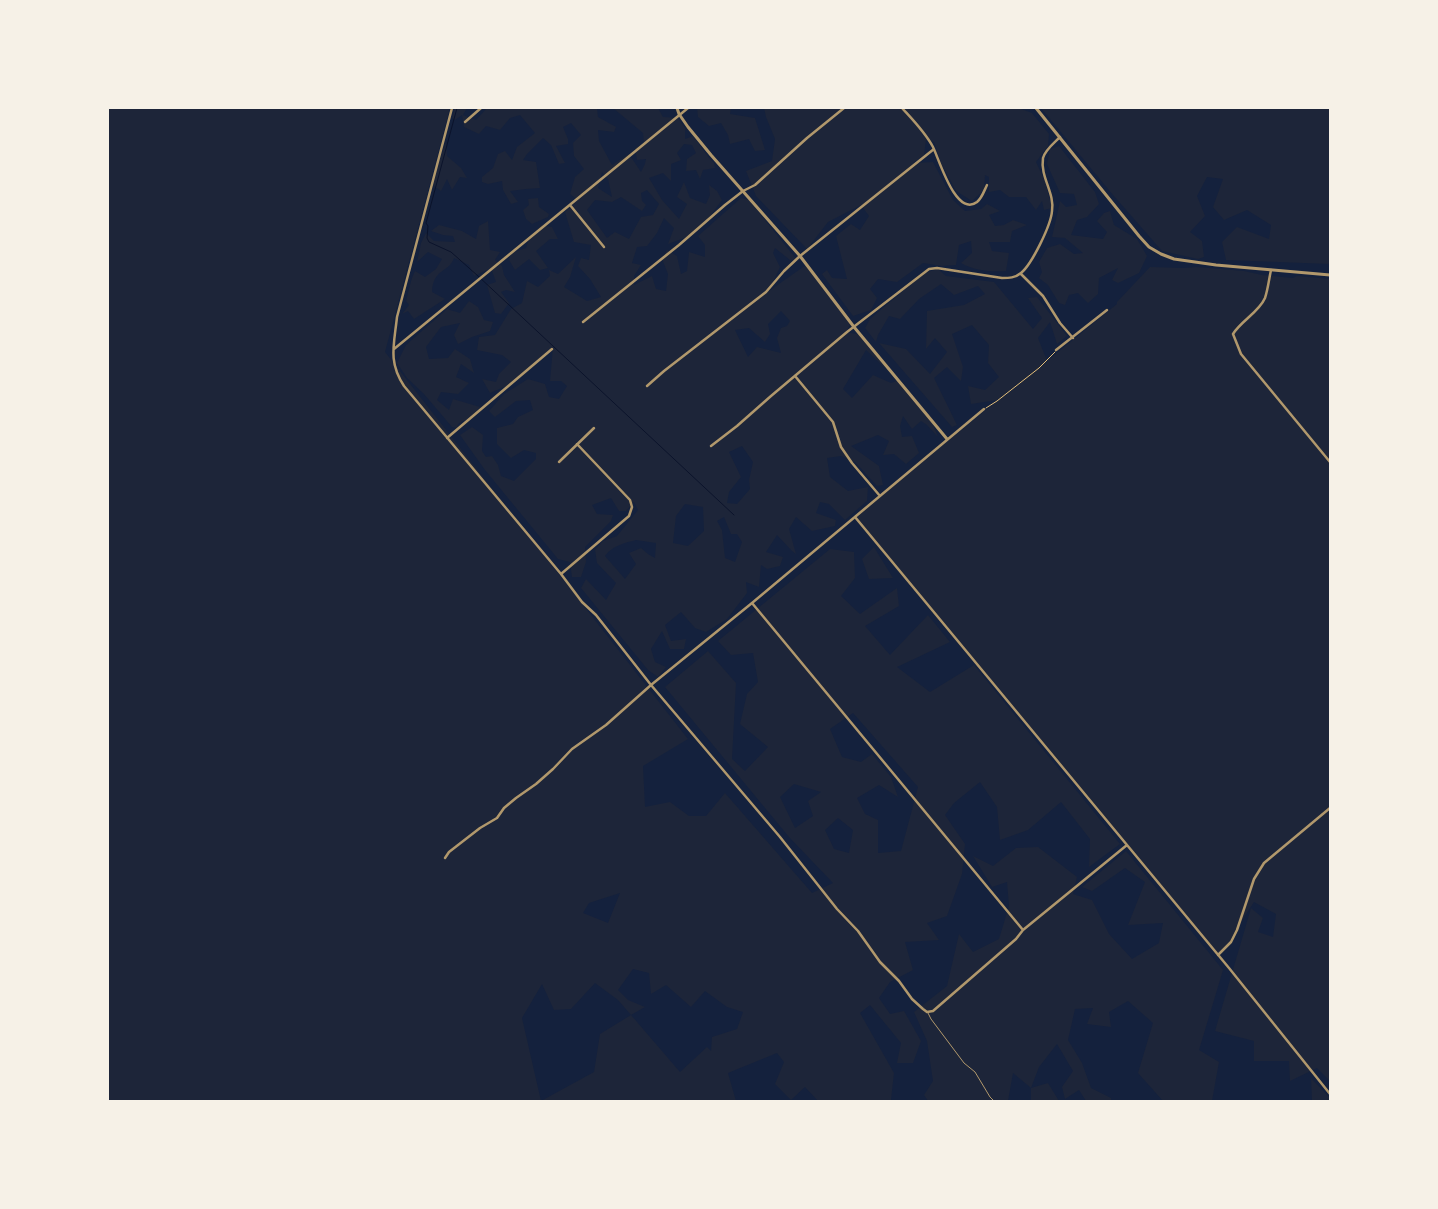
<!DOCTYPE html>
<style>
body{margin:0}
#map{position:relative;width:1438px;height:1209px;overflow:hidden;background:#14213d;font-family:"Noto Serif",serif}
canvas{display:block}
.frame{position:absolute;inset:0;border:109px solid #f6f1e7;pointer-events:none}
</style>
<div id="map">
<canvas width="1438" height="1209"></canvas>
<div class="frame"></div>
</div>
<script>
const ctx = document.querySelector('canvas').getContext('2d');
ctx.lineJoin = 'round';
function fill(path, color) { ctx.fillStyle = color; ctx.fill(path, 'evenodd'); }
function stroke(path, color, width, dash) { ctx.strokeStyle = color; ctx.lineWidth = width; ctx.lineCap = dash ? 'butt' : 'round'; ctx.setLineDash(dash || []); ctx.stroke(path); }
const green = new Path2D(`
 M108,108H450L385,352L688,739L643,766L645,807L670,802L689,816H706L725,793L812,893L833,883L789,837L665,687L708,651L736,683L732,759L745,771L768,747L740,724L747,694L758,682L753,653L731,655L718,641L830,549L854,552L855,578L841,596L860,614L897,588L899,606L865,626L890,655L928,615L950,642L897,667L930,692L974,665L1120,844L1089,867L1090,839L1061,802L1028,830L1000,840L997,807L980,782L954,803L945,815L965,844L962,874L947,916L927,923L939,940L905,942L913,970L890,982L879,998L890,1014L904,1011L921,1041L913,1063H897L901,1043L870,1005L860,1013L894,1073L891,1100L894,1101H818L805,1087L791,1100L775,1084L784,1062L777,1053L728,1073L736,1101H108ZM853,713L918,787L901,851L878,853V820L865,814L857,798L879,785L898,797L891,777L872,754L861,762L842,757L830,729ZM794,784L821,792L808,801L813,816L795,828L780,797ZM838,818L853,830L849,853L834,849L825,830ZM620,893L608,923L583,913L589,903ZM633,969L649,973L651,994L666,985L691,1007L705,991L727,1007L743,1012L737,1029L712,1037L711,1051L707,1047L680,1072L631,1015L645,1007L628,1000L618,990ZM595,983L618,1000L631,1015L600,1034L594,1072L541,1101L522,1018L542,984L554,1010L571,1009Z
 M455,108H467L463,115L476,120L487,108H597L598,117L616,127L614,132L598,130L599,141L612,165L629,154L641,172L645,164L646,159L637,160L635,148L644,144L643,133L613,108H653V109L658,108L663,117L678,118L685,128V139L693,136L710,159L714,163L715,168L703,170L700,179L696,170L686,171L687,159L696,153L692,145L684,144L677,153L681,160L671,164V181L663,173L649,178L662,200L679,219L687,204L677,197L684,182L690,198L706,204L710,195L709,185L717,191L722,200L708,219L687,237L668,244L674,228L664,218L657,233L647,246L637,247L632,263L641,265L634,276V285L652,276L656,289L666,291L668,274L662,259L667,250L677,256L681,274L687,271L689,252L705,257V245L698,236L741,198L749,200L797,260H790L775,248L773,253L780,267L769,291L806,265L851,323L846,332L861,335L886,369L866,350L843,389L852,398L873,375L891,383L899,380L932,422L938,437L927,425L921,421L912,429L903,416L900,426L902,437L912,436L919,453L906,464L894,454L883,455L889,441L878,435L851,446L879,466L883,485L877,486L855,462L841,456L827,458L830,477L848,491L868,487L867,501L845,520L829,504L820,502L816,513L836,520L835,526L812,531L796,517L789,529L796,554L792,551L777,535L766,552L783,557L780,566L767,569L761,565L759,587L746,582L747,593L727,619L706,632L695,628L681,612L665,625L671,641L686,639L684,649H670L662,631L651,649L655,662L666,667L658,677L648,670L581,588L586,579L606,600L616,583L597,563L595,550L603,541L617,536L638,510L634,502L626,511H619L611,498L592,505L597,514L613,515L611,521L585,547L586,562L581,577H572L570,562L558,559L485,470L460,435L472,427L483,435L482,451L486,457L492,456L498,465L501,476L514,481L536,459V453L524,450L511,458L497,444V428L513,424L518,417L533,410L530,400L516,401L495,417L489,411L504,394L528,379L545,384L549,397L559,399L567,386L561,381H550L553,347L529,367L511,384L490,393L482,379L496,382L499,374L511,362L502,355L477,350L479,337L495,335L511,309L522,303L527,281L538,287L550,276L549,270L558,274L576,257L570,277L564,287L587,301L601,297L590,279L578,266L581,258L589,260L591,245L574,242L565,212L578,200L570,194L575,177L584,169L574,156L573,143L581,135L571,123L563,127L568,139V144L556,146L565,163L559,164L551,145L543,138L527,154L523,160L536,162L540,188L526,189L510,191L518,202L511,204L503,190L502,181L488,184L482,182V177L493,168L498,154L505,151L512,160L517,147L535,133L520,115L510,118L500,130L486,126L479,134L464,127L462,115L455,120L452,118ZM602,172L608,179L612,197L598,188ZM647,190L659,204L653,215L641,217L629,239L615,232L607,238L587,210L595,200L612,202L621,197L642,211L646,205L642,201L641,193ZM781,311L790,321L787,326L781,328L777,338L781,353L757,347L748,357L735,330L749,328L765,342L770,334L768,324ZM742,446L753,462L749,480L750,489L737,504L727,503L729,492L741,477L729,452ZM685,504L703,507L704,531L688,546L673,543L676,516ZM724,517L731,534H737L742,542L735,562L725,558L722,530L717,521ZM636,540L656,543L655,558L648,554L641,548L629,553L636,564L625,579L605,556C612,546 624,543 636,540Z
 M697,108H731L730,114L755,118L765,150L755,151L749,139L730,144L728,135L721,123L709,126L698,117Z
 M764,108H1020L1021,109L1032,113L1049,134L1048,146L1036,162L1045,181L1052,208L1044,210L1042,201L1036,210L1026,197H1009L1000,190L989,192V177L985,175L984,190L972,201L956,191L941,163L934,142L926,140L924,155L913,163L933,162L953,200L965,211L981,209L987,204L1000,211L989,215L995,226L1004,225L1013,220L1027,225L1012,231L1010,242H989L992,251L1009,253L1006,271C991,272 975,271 961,263L972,253L971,241L959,245L956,265L942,266L923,263L897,282L878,279L870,289L877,298L871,310L853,316L822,274L827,270L832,278L847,279L836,236L851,224L860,230L869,216L861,205L828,222L807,249L756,196L746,171L772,161L775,139L766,117Z
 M1041,108H1330V264L1226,260L1222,242L1237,227L1269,239L1271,225L1247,210L1224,220L1213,207L1223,179L1207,177L1197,196L1205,216L1190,232L1202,241L1204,257L1198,259L1162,251L1113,195Z
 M446,141L447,156L461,168L467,178L460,177L452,190L447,179L441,191L431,184Z
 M1059,146L1095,192L1099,204L1087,217L1077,220L1071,235L1103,239L1107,232L1097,221L1104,213L1110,211L1114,225L1137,239L1147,256L1139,273L1118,283L1112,280L1118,268L1099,278L1098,294L1088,303L1078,293L1069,295L1065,305L1059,303L1048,285L1039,278L1042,272L1039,262L1047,248L1060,244L1074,254L1083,253L1065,238L1052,237L1060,201L1066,207L1077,205L1074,194L1060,193L1047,164L1050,149Z
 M538,198L539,207L549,214L548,217L532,224L526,219L523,210L529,205L528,199Z
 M488,221L490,250L500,252L495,260L502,266L504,275L515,292L506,290L501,292L509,303L501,314L495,313L487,285L496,282L491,268L474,276L469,265L454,258C449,273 433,268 432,292L445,299L414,319L408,311L402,314L409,305L406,301C409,291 410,281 415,271L425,277L436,269L442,259L428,252L417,262L421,243L426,233L434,241L455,242L453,236L443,235L431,231L439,225L462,231L476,239L479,226Z
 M541,225L552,227L558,239H550L536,251L548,268L540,270L529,259L515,270L509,260L511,253L526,248L529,239Z
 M1150,267L1183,268L1197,267L1244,271L1262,275L1293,278L1297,276L1330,279V1081L1317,1068L1290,1081L1289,1061H1254V1041L1215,1031L1251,908L1263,918L1258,932L1273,937L1276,914L1254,902L1239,925L1231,942L1218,955L855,517L998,400L971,404L968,386L985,390L999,377L988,363L989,345L972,325L952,334L963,367L961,381L947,367L934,378L957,425L952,427L879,343L906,349L930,374L947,352L935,338L926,349L927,311L964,305L985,294L978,286L954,295L941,284L919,299L900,319L889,316L878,335L876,342L865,328L870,319L924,273L938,269L946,276L994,282L1033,329L1042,318L1028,298L1037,297L1067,336L1057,344L1050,322L1038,338L1047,361L1117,304V302Z
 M469,301L478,307L484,320L493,322L490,331L472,337L458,344L454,335L460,323L441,327L426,347L429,359L448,358L455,349L470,359L474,373L461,364L456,377L469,383L458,394L441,392L437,400L449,410L453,399L480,407L474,415L458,424L457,428L452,427L424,394L407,378L397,363L406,345L447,309L460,313Z
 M874,547L893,578L869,579L862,559Z
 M1038,847L1077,877L1073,894L1092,900L1109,934L1132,959L1159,943L1163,923L1128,925L1145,882L1125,868L1092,891L1082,887L1126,851L1223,970L1199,1050L1219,1062L1212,1101H1163L1138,1073L1153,1023L1128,1001L1109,1012L1111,1027L1087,1024L1093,1008L1075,1009L1068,1040L1082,1063L1091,1088L1111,1098V1101H1086L1079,1090L1065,1099L1062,1087L1073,1071L1057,1044L1039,1067L1031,1088L1048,1083L1059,1101H1031V1088L1013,1073L1008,1101H928L924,1095L933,1081L927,1041L914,1012L947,986L959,934L973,952L999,939L1009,906L1007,882L992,887L973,856L993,866L1016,848Z
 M1311,1078L1330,1098V1101H1312Z`);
const stream = new Path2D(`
 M457,108L426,223L428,226L427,238L429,242L451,252L478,276L734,515`);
const path = new Path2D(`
 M986,408L997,401L1039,368L1055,352`);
const service = new Path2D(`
 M928,1013L931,1019L964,1063L975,1072L990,1097L995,1102`);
const minor = new Path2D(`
 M452,108L397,317C394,345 388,362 404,386L561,574L582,602L596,615L651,685L780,837L837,909L858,931L880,962L899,981L912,999L923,1009L927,1012L933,1011L1016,939L1023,930L1127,845
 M902,108C913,120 925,132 933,147C939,159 956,218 977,202C982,198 984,191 987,185
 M465,122L481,108
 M570,205L604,247
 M1271,270C1269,279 1268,289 1265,298C1259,312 1241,321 1233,334L1241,354L1330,462
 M1021,274L1043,296L1060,323L1073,338
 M583,322L679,245L725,205L743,191L755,185L807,138L844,108
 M394,349L688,108
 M1056,350L1107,310
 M795,376L833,422L841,447L852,463L880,496
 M647,386L664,371L766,292L784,271L800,256L934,149
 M447,438L552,349
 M711,446L737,426L771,396L847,332L929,269L937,268L1002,278C1009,278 1015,278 1021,273C1032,264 1051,225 1052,211C1055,193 1040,177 1043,158C1045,150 1054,143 1060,137
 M559,462L594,428
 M855,517L1229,968L1330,1094
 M561,574L629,516L632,507L630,500L577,444
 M752,603L1023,930
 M445,858L449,852L480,828L497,818L504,808L516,798L536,784L553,769L572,749L606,725L651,685L752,603L984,409
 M1218,955L1231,942L1237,930L1254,879L1264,863L1330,808`);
const tertiary = new Path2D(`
 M677,108L679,114L688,127L711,155L800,256L854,327L947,439
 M1036,108L1139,236L1149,247L1161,254L1174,259L1216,265L1330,275`);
fill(green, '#1d2539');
stroke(stream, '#0b132b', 1);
stroke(path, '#e5c07b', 1);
stroke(service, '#b1986c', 1);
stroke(minor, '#b1986c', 2.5);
stroke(tertiary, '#b1986c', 3);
</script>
